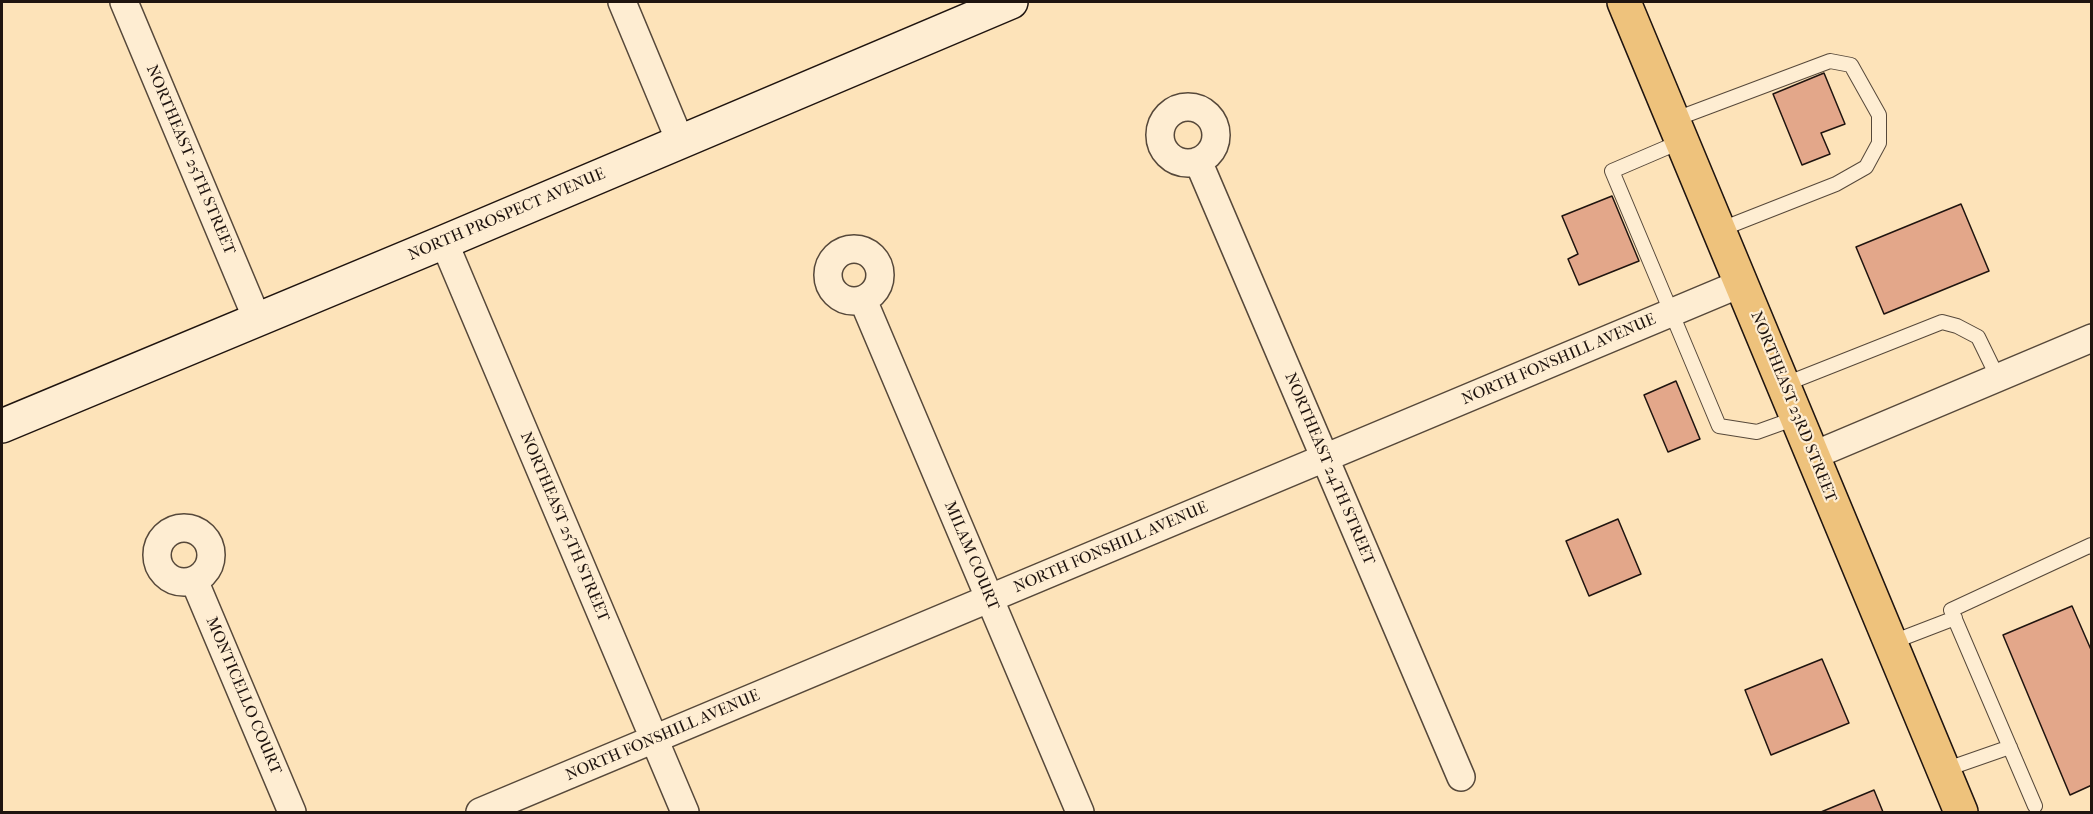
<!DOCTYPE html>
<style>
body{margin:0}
#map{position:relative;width:2093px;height:814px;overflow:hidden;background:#fde3b9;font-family:"IM FELL French Canon",serif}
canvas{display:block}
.frame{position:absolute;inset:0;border:3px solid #1f140f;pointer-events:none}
</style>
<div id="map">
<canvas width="2093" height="814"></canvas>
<div class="frame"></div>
</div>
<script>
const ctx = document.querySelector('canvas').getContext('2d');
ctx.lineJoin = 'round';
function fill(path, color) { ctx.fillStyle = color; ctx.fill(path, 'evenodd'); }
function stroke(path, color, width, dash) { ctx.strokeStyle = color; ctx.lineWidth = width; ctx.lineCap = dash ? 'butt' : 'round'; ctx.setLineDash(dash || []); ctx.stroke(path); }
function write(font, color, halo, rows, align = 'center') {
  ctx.font = font + ' "IM FELL French Canon",serif'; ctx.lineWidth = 4.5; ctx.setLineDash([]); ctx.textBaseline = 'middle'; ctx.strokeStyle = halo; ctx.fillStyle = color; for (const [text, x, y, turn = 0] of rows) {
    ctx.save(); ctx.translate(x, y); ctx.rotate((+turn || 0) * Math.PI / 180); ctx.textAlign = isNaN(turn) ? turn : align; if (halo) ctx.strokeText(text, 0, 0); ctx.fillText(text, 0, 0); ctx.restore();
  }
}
const building = new Path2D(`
 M1824,73L1845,124L1821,133L1830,154L1802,165L1773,94Z
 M1612,196L1639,261L1579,285L1568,259L1578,254L1562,216Z
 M1961,204L1989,271L1884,314L1856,247Z
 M1676,381L1700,439L1668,452L1644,395Z
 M1618,519L1641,574L1589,596L1566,541Z
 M2072,606L2092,652V785L2070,795L2003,635Z
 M1822,659L1849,723L1771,755L1745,690Z
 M1874,790L1883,812H1821Z`);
const lane = new Path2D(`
 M1673,120L1830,61L1851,65L1879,115V143L1866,167L1836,184L1719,230
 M1682,141L1612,171L1719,426L1757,432L1796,418
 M1783,385L1942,322L1957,326L1978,337L1998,378
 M1890,643L1955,618
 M1944,770L2010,747
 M2035,806L1951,610L2091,545L2092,547`);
const street = new Path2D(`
 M124,2L257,319
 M622,2L680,141
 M1160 135a28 28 0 1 1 56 0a28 28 0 1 1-56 0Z
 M1198,161L1461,777
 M444,242L685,812
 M828 275a26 26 0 1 1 52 0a26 26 0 1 1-52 0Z
 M863,300L1080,812
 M1812,456L2092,338
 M157 555a27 27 0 1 1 54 0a27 27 0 1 1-54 0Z
 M194,580L292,812
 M480,812L1742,283`);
const secondary = new Path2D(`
 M2,426L444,242L1011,2`);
const primary = new Path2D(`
 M1624,2L1961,812`);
const streetNames = [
 ["NORTHEAST 25TH STREET",190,160,67],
 ["NORTH PROSPECT AVENUE",507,215,-23],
 ["NORTH FONSHILL AVENUE",1559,360,-23],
 ["NORTHEAST 23RD STREET",1793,407,68],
 ["NORTHEAST 24TH STREET",1329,469,67],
 ["NORTHEAST 25TH STREET",564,527,67],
 ["NORTH FONSHILL AVENUE",1111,548,-23],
 ["MILAM COURT",971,556,67],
 ["MONTICELLO COURT",243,696,67],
 ["NORTH FONSHILL AVENUE",663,736,-23]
];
fill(building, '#e3a78a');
stroke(building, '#1f140f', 1.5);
stroke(lane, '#56483a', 16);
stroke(street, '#56483a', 30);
stroke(secondary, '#1f140f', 36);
stroke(primary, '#1f140f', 36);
stroke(lane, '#feedd2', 14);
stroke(street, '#feedd2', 27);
stroke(secondary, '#feedd2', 33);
stroke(primary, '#eec27c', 33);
write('16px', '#1f140f', '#feedd2', streetNames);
</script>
